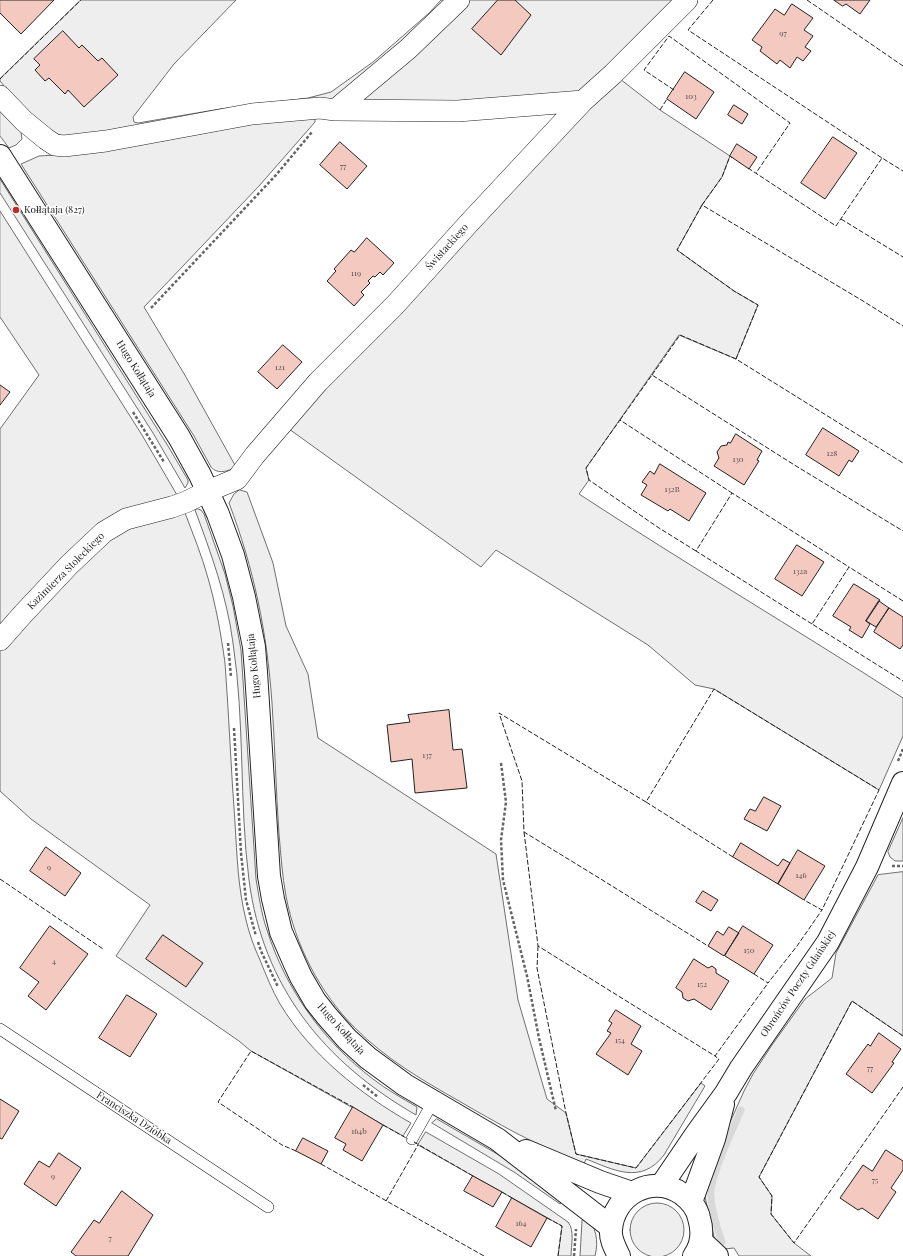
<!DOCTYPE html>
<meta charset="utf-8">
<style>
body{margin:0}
canvas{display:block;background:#fff}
</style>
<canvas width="903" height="1256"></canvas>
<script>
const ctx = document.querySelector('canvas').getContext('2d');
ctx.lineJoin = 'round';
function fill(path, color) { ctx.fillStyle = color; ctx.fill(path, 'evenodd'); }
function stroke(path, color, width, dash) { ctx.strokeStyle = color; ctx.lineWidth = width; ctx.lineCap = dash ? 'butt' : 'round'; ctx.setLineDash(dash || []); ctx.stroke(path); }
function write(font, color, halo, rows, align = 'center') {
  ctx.font = font + ' "Playfair Display",serif'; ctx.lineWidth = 3; ctx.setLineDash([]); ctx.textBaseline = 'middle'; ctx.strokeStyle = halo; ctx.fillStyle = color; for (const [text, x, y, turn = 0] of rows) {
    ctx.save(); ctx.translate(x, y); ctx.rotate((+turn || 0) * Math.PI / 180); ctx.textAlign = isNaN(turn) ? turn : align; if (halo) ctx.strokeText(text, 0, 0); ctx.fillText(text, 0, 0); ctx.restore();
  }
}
const green = new Path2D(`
 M81,0H236L174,64L133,117L134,122L138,123L220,109L308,98L331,92L373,62L429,13L441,0H450L341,96L328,101L72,138C68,137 62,136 57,134C34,123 16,100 0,81V79Z
 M466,0H678L591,85L569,97L349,104Z
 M620,79L660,110L730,156L722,177L702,205L677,250L734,291L758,305L736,359L679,335L586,468L589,480L579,494C686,564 796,629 903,698V736L879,790L714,689L695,685L648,645L496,550L481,567L289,429L560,127Z
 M0,110L21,132L22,139L16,145L9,148L0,136Z
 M315,118V122L259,186L144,307L186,377L236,467C228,471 218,475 211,467L194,436L21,164L39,156L56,155L209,127Z
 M0,179L168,446L188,480V483L185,488L153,433L0,193Z
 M0,211L142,435L177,495L124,513L0,633V429L39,375L0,317Z
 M240,490L247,492L273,563L286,626L308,674L318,738L496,854L518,1000L547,1099L566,1113L576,1154L636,1168L701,1083L705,1086L664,1155C641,1185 614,1170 586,1159L584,1164C561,1154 538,1145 516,1133C497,1123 478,1112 459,1101C422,1080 386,1059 355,1028C320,993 295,945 286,896C282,875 281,855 279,834C276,791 275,747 272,703C267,632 254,569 229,503L234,494Z
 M198,509L201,510L204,514L225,574L233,606L241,650L256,879C259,896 261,913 267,930C286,990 323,1041 373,1079C387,1090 402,1098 417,1107L416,1115C324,1062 263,987 249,880C239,802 245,722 233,643C227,597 211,553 195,510Z
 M185,513C193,534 202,556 208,578C216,606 221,634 225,663C229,716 231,770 235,823C237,856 238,888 246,920C249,933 254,947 260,960C266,975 272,990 280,1004C311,1055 360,1094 411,1123L403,1136L251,1051L239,1041L116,956L150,905L31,819L0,791V648L36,607L127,525Z
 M903,818V861H895L890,857L888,852Z
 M903,872V1036L852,1001L759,1177L772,1196L771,1214L794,1243L811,1256H739L734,1248L724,1249L718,1245L714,1237L705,1197L706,1189L727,1129L744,1091L753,1074L772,1045L805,999L832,978L836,953L878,875Z
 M437,1119L499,1155L563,1199L560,1204L514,1172L432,1123Z
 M426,1132L499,1174L568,1222C575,1230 571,1246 571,1256H558L562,1226L418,1145Z
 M630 1230a27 27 0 1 1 54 0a27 27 0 1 1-54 0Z
 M586,1215C596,1228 599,1240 595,1256H580L582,1221Z`);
const stream = new Path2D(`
 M722,1242C717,1228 712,1212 711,1197C709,1178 733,1130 741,1110`);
const building = new Path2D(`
 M0,0H54L21,34L0,13Z
 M498,0H515L531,15L501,55L472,29Z
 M834,0H870L860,14L846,4L843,6Z
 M792,4L813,18L804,30L813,36L805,47L811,51L803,61L797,57L790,68L780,60L777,64L760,51L762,47L752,40L775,9L784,15Z
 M63,31L79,48L82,45L98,61L102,58L118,75L84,107L68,90L65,94L49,78L45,81L35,70L40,65L34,59Z
 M685,72L714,92L696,119L667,99Z
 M734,105L748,114L742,124L728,115Z
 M833,137L857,153L825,199L801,183Z
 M340,142L367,166L347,189L320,165Z
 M737,144L757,157L749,169L730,156Z
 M367,238L394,263L383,275L380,272L375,277L373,276L368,281L370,283L361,292L364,295L354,306L327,281L336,271L334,269L351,250L354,252Z
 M283,345L302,362L277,389L258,372Z
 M0,385L10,392L0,405Z
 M823,428L859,451L852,462L849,460L839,476L806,455Z
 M736,434L762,451L757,460L759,461L744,485L714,466L719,458L717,452L721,446L727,445L728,442L730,443Z
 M660,464L706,493L689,521L670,509L668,511L641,495L647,485L642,482L650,471L654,474Z
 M797,545L824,562L802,596L775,579Z
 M854,584L880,600L866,621L870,624L862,638L849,630L851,627L833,616Z
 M879,601L889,608L876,627L866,621Z
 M889,608L903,617V645L900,649L874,632Z
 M449,710L453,750L462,749L467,788L415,793L412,759L391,762L387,725L410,722L408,715Z
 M764,797L781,806L767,831L744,819L750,809L755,811Z
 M741,843L778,866L783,859L790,863L778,884L733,857Z
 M46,847L81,873L65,896L30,871Z
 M798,850L825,866L804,900L778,884Z
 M703,891L718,900L711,911L696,902Z
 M50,926L88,954L46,1010L28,996L39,982L20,968Z
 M743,926L773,945L754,974L725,956Z
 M729,927L739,933L724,956L708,946L717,931L723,935Z
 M163,935L203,963L186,987L146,959Z
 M694,959L708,968L712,966L716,969V973L729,981L711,1010L694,999L688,1001L683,998L682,992L676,988Z
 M127,995L157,1014L130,1057L99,1038Z
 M616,1010L641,1026L631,1044L642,1051L628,1075L596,1054L611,1033L607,1031L612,1023L609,1021Z
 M879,1033L901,1049L892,1062L894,1063L872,1093L846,1074L868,1044L870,1046Z
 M0,1099L19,1111L2,1139L0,1138Z
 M353,1107L383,1125L362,1161L343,1150L346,1144L335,1138Z
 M303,1138L328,1151L321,1164L296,1151Z
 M886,1150L903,1161V1170L891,1188L896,1192L878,1219L862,1208L858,1210L840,1198L863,1165L872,1171Z
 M59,1153L81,1168L56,1206L24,1184L39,1161L49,1167Z
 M473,1176L502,1192L493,1207L464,1191Z
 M122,1191L153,1215L128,1256H76L71,1252L94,1220L99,1223Z
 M512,1198L547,1218L531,1247L496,1227Z`);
const path = new Path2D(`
 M151,308L276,175L312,132
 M133,412L164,462
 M228,643L231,677
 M234,728L241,853L246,900L256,936
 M898,761L903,749
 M501,763L506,802L501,840L503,880L527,976L539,1038L556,1111
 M892,866H903
 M258,942L261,951L278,987
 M363,1085L378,1097
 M574,1256L576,1229`);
const service = new Path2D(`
 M0,1029L268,1207
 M412,1139L433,1102`);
const minor = new Path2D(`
 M0,96L24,121L46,139L55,145L64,146L106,141L252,114L320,108L335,110L458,111L583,101
 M335,110L408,49L459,0
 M0,640L23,614L69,565L104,532L126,519L172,507L186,502L208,491L237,479L255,455L318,382L395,305L469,223L583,101L613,74L687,0`);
const tertiary = new Path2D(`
 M0,156L179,437L200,475L218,514L233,555L244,597L254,647L256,672L269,876L273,899L281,932L295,964L301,977L315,1001L326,1015L347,1039L368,1058L405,1085L497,1139L611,1227
 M526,1151L600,1182L632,1193
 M661,1186L697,1133L726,1093L741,1068L828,942L867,867L903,783
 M691,1202L714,1139L723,1104
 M701,1241L717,1256
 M619,1256C615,1248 610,1239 611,1230C613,1195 652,1173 682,1194C690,1200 697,1208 699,1218C703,1231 702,1245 694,1256`);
const fence = new Path2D(`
 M713,0L688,30L882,158
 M807,0L903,66
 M0,79L81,0
 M674,90L644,70L669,36L790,123L756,173
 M660,110L667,99
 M748,168L836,226L882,158L903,171
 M702,205L722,177L730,156L732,158
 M841,219L903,257
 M736,359L758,305L734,291L677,250L702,205L863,301L903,326
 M652,375L680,335L736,359L903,463
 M620,420L652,375L796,466L903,531
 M696,551L659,528L589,480L586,468L620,420L732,493
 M903,601L849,567L812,624L903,681
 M812,624L696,551L732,493L849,567
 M646,802L499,713L522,781L524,832L604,881L708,946
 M524,832L538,946L715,1056L768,983
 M733,857L646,802L714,689L879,790L822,910L804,900
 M0,879L103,949
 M538,946L537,968L566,1113L576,1154L636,1168L719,1059L715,1056
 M754,974L768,983L797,946L822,910
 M903,1036L852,1001L759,1177L772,1196L771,1214L794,1243L903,1087
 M383,1125L408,1139
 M414,1142L473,1176
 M296,1151L282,1145L218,1102L251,1051L353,1107
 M321,1164L484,1256
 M502,1192L512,1198
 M386,1201L418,1145
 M547,1218L562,1226L558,1256`);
const markers = [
 [16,210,4,"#c62828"]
];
const numberNames = [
 ["97",783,33],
 ["103",691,96],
 ["77",343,166],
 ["119",356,273],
 ["121",280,367],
 ["128",832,453],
 ["130",738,459],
 ["132B",672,489],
 ["132a",800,571],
 ["137",427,755],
 ["9",49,867],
 ["146",801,875],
 ["150",749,950],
 ["4",54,961],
 ["152",702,984],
 ["154",620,1040],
 ["77",870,1068],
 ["164b",359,1131],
 ["9",53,1176],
 ["75",875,1180],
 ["164",521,1223],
 ["7",110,1238]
];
const poiNames = [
 ["Kołłątaja (827)",24,210]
];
const streetNames = [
 ["Świstackiego",447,247,-48],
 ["Hugo Kołłątaja",136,369,58],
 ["Kazimierza Stoleckiego",66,571,-45],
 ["Hugo Kołłątaja",254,666,-96],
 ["Obrońców Poczty Gdańskiej",798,984,-56],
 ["Hugo Kołłątaja",341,1029,48],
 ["Franciszka Dzióbka",134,1118,33]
];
fill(green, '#eee');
stroke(green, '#6f6f6f', 1);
stroke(stream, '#d9d9d9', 7);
fill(building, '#f3c9c0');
stroke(building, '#222', 1);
stroke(service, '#222', 12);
stroke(minor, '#222', 22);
stroke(tertiary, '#222', 24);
stroke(path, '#646464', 2.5, [3, 2]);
stroke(service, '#fff', 11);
stroke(minor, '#fff', 21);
stroke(tertiary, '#fff', 22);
stroke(fence, '#222', 1, [5, 2]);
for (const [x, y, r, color] of markers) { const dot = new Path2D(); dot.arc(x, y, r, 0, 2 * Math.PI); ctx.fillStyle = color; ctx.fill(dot); stroke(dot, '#fff', 1.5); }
write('8px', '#564c4a', null, numberNames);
write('10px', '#222', '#fff', poiNames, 'left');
write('10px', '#222', '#fff', streetNames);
</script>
